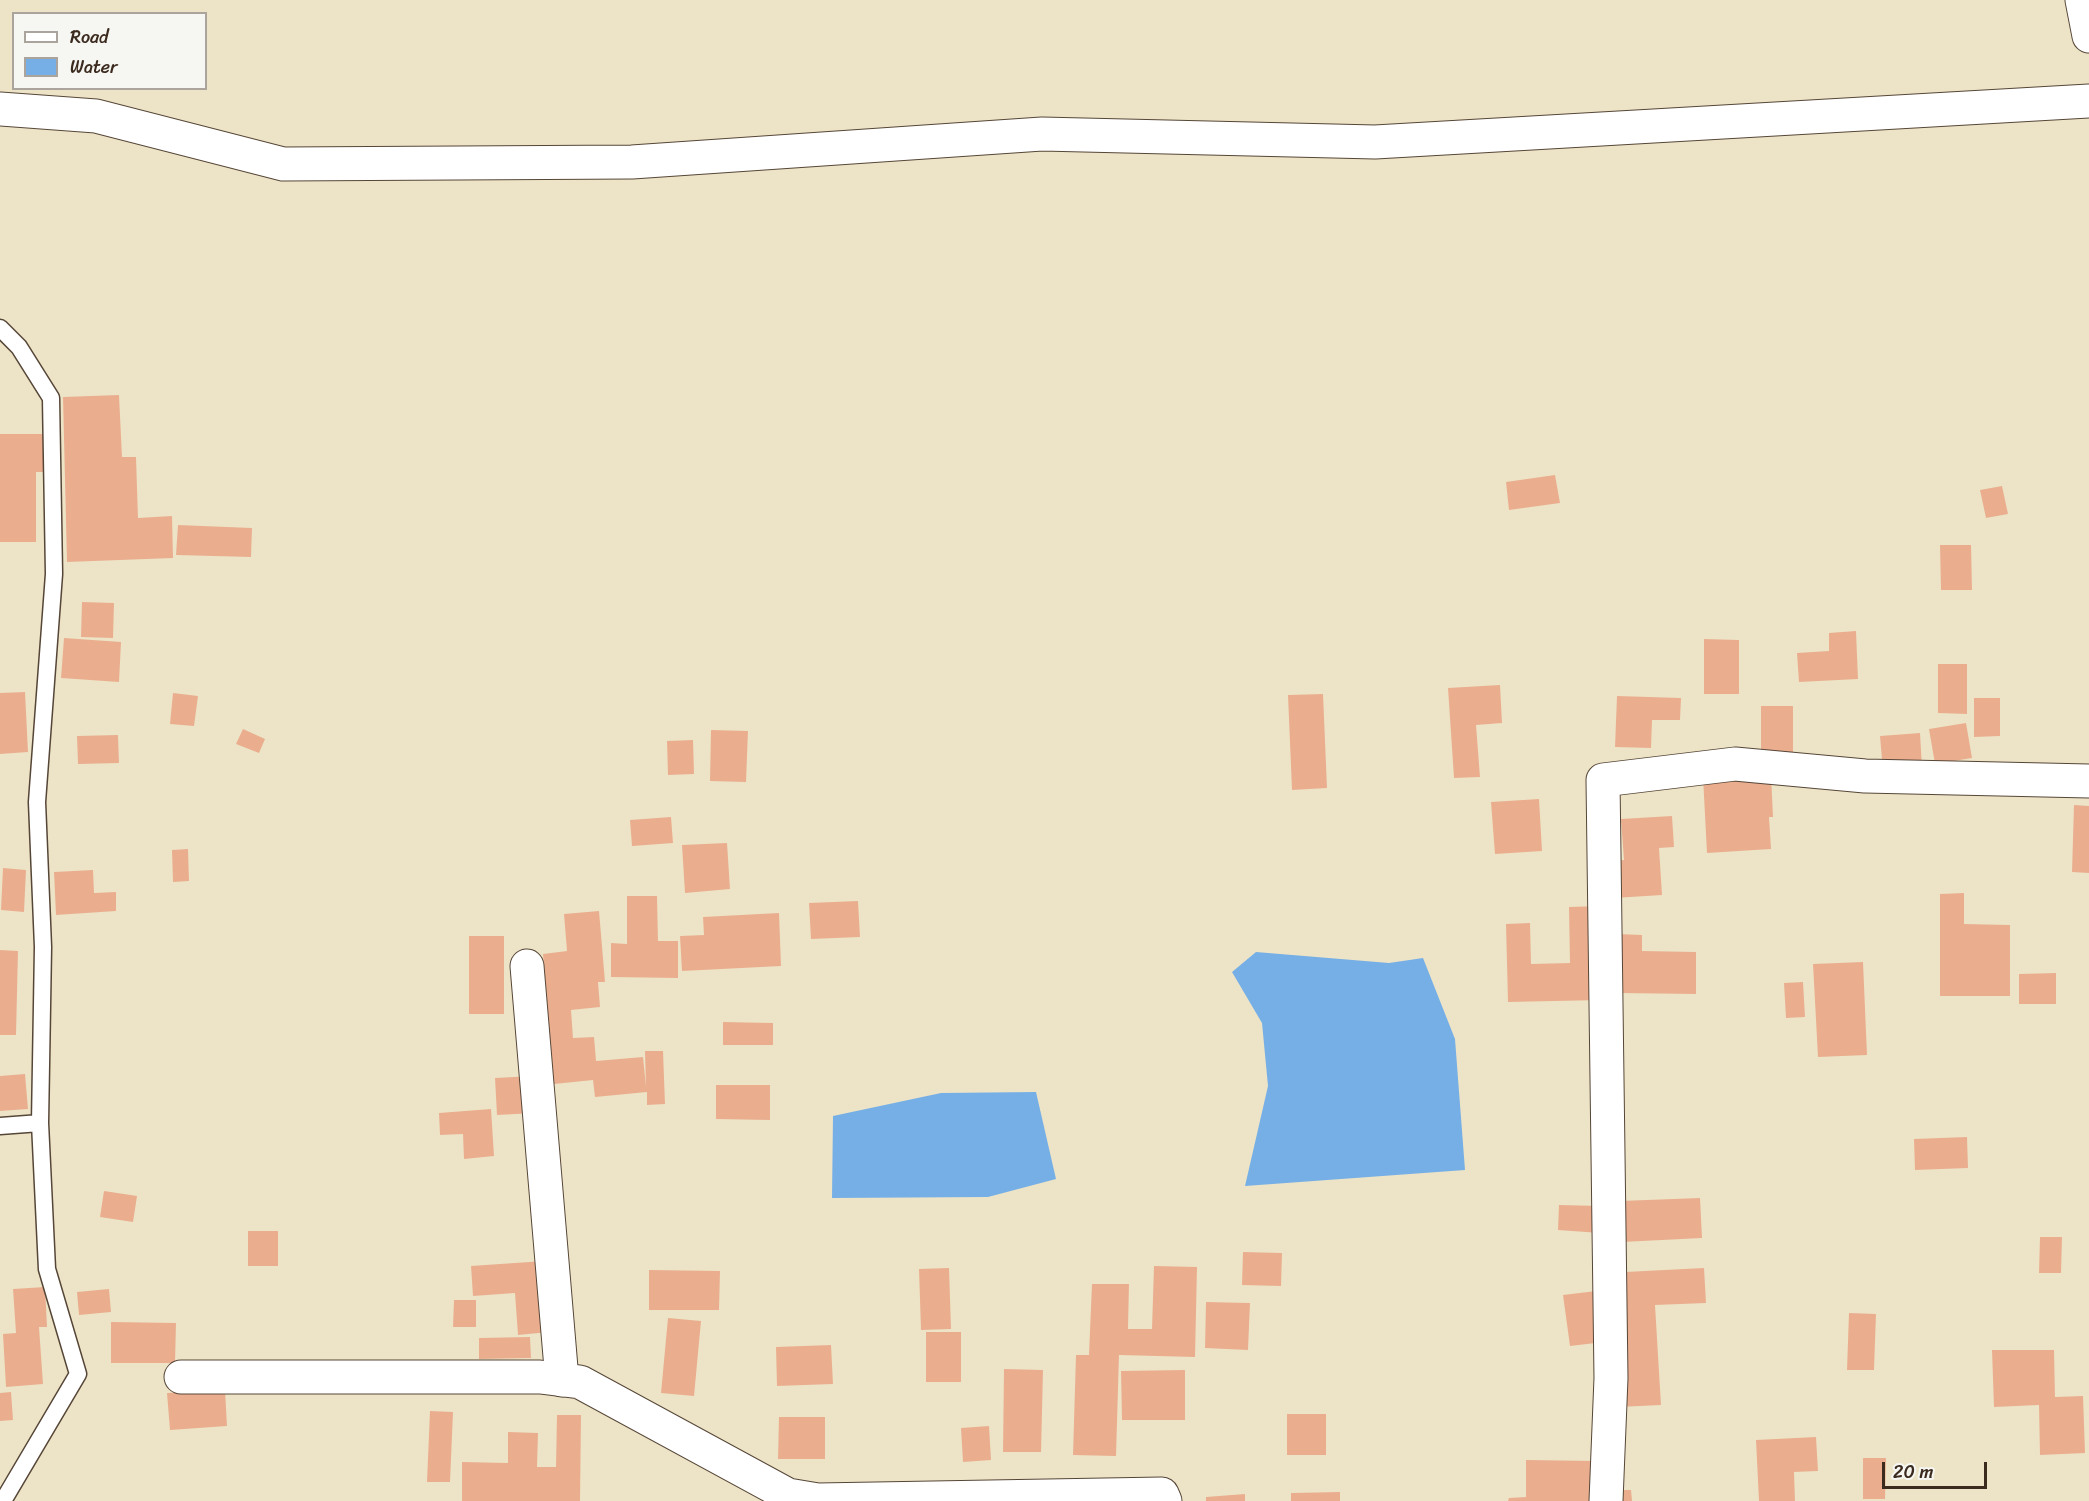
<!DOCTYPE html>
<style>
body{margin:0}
#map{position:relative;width:2089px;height:1501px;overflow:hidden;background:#ede4c7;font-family:Sriracha,sans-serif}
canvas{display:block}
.legend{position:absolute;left:12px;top:12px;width:195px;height:78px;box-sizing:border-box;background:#f6f6f2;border:2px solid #aba49d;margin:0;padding:8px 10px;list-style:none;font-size:18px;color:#3b2a1e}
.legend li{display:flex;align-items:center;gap:12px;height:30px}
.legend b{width:30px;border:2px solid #aba49d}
.scale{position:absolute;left:1882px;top:1462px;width:105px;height:27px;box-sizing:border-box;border:3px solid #3b2a1e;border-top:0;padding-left:8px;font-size:18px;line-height:21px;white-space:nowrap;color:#3b2a1e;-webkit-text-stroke:4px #f6f6f2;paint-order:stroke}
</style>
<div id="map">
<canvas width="2089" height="1501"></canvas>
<ul class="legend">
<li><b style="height:8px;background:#fff"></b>Road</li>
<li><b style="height:16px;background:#76afe6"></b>Water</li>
</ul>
<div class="scale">20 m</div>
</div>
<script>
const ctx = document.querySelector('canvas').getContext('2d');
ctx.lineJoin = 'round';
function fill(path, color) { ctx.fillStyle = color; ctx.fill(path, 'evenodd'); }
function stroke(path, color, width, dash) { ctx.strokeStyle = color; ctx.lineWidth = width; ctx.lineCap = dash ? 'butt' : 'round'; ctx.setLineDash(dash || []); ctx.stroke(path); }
const water = new Path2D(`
 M1256,952L1389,963L1423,958L1455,1039L1465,1170L1245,1186L1268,1086L1262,1023L1232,972Z
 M1036,1092L1056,1179L988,1197L832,1198L833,1116L941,1093Z`);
const building = new Path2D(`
 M119,395L122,457H136L138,518L172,516L173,558L67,562L63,397Z
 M0,434H43V472H36V542H0Z
 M1555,475L1560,503L1509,510L1506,482Z
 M2002,486L2008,514L1986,518L1980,490Z
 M178,525L252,528L251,557L176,555Z
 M1940,545H1971L1972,590H1941Z
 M82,602L114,603L113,638L81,637Z
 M1856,631L1858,679L1799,682L1797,653L1829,651V633Z
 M64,638L121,642L119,682L61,678Z
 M1704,639L1739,640V694H1704Z
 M1938,664H1967V714L1938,713Z
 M1500,685L1502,723L1476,725L1480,777L1454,778L1448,688Z
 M25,692L28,752L0,754V693Z
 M173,693L198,696L194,726L170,724Z
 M1323,694L1327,788L1292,790L1288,695Z
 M1617,696L1681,698L1680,720H1652L1651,748L1615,747Z
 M1974,698H2000V736L1974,737Z
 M1761,706H1793V755L1761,754Z
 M1966,723L1972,758L1935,764L1929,729Z
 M243,729L265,739L259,753L236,744Z
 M711,730L748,731L746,782L710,781Z
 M1920,733L1922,768L1883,771L1880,736Z
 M118,735L119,763L78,764L77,736Z
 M693,740L694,774L668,775L667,741Z
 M1771,774L1773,817H1769L1771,849L1707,853L1703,777Z
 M1539,799L1542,851L1495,854L1491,802Z
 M2074,805L2089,806V873L2072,872Z
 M1672,816L1674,847L1659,848L1662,895L1614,898L1612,861L1624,860L1621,819Z
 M671,817L673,843L632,846L630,820Z
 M727,843L730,889L685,893L682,845Z
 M188,849L189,881L173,882L172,850Z
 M3,868L26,870L24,912L1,910Z
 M93,870L94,893L116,892V911L56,915L54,872Z
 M1964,893V924L2010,925V996H1940V894Z
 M627,896H657L658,941H678V978L611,977V943L627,944Z
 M858,901L860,937L811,939L809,903Z
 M1600,906L1602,1000L1508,1002L1506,924L1530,923L1531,964L1570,963L1569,907Z
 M599,911L605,982H598L600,1007L571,1010L573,1038L594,1037L596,1061L643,1057L646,1087L645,1051H663L665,1104L647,1105V1092L595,1097L593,1080L554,1084L543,954L567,951L564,914Z
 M779,913L781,966L682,971L680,936L704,935L703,917Z
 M1618,934L1642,935V951L1696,952V994L1617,993Z
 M469,936H504V1014H469Z
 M0,950L18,951L16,1035H0Z
 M1863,962L1867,1055L1818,1057L1813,964Z
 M2056,973V1004H2019V974Z
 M1803,982L1805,1017L1786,1018L1784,983Z
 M723,1022L773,1023V1045H723Z
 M25,1074L28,1109L0,1111V1076Z
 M533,1076L535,1113L497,1115L495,1078Z
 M716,1085H770V1120L716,1119Z
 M491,1109L494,1156L464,1159L463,1134L440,1135L439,1113Z
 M1967,1137L1968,1168L1915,1170L1914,1139Z
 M104,1191L137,1196L133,1222L100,1217Z
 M1700,1198L1702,1238L1622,1242L1620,1201Z
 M1559,1205L1601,1206L1600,1233L1558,1230Z
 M248,1231H278V1266H248Z
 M2040,1237H2062L2061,1273H2039Z
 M1243,1252L1282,1253L1281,1286L1242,1285Z
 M544,1261L549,1332L518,1335L515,1293L473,1296L471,1266Z
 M1154,1266L1197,1267L1195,1357L1119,1355L1116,1456L1073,1455L1076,1355H1089L1092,1284H1129L1128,1329H1152Z
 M949,1268L951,1329L921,1330L919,1269Z
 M1704,1268L1706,1303L1655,1305L1661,1405L1618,1407L1625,1272Z
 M649,1270L720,1271L719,1310H649Z
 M45,1287L47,1327H39L43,1384L6,1387L3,1334L16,1333L13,1289Z
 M109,1289L111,1312L79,1315L77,1292Z
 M1596,1291L1604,1342L1570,1346L1563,1295Z
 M454,1300H476V1327H453Z
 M1206,1302L1250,1303L1248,1350L1205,1348Z
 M1849,1313L1876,1314L1874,1370H1847Z
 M668,1318L701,1321L694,1396L661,1393Z
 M111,1322L176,1323L175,1363H111Z
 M926,1332H961V1382H926Z
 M530,1337L531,1358L479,1359V1338Z
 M831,1345L833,1384L777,1386L776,1347Z
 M1992,1350H2054L2055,1397L2083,1396L2085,1453L2040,1455L2039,1405L1994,1407Z
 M1004,1369L1043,1370L1041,1452H1003Z
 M1185,1370V1420H1122L1121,1371Z
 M225,1390L227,1426L170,1430L167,1393Z
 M11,1392L13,1420L0,1421V1393Z
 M430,1411L453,1412L450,1482H427Z
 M1287,1414H1326V1455H1287Z
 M557,1415H581L580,1501H462V1462L508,1463V1432L538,1433L537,1467H556Z
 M779,1417H825V1459H778Z
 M989,1426L991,1460L963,1462L961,1428Z
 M1816,1437L1818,1471L1794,1472L1795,1501H1759L1756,1440Z
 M1863,1458H1886L1885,1499H1863Z
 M1526,1460L1597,1461L1596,1501H1508L1509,1498L1526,1497Z
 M1614,1490H1631L1632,1501H1614Z
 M1340,1492V1501H1291V1493Z
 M1245,1494V1501H1206V1497Z`);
const service = new Path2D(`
 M0,328L19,347L51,398L54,574L37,802L43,947L40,1123L0,1126
 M3,1501L78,1374L47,1269L40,1123`);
const minor = new Path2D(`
 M2082,0L2089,36
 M527,966L562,1380
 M1606,1501L1611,1378L1603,780L1735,764L1865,776L2089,781`);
const tertiary = new Path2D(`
 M0,109L96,116L283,164L632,162L1042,134L1375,142L2089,101
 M181,1377H540L580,1382L788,1495L818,1500L1162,1494L1165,1501`);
fill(water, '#76afe6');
fill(building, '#eaae8f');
stroke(service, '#564637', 19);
stroke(minor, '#564637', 35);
stroke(tertiary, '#564637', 35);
stroke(service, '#fff', 16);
stroke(minor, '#fff', 33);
stroke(tertiary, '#fff', 33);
</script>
